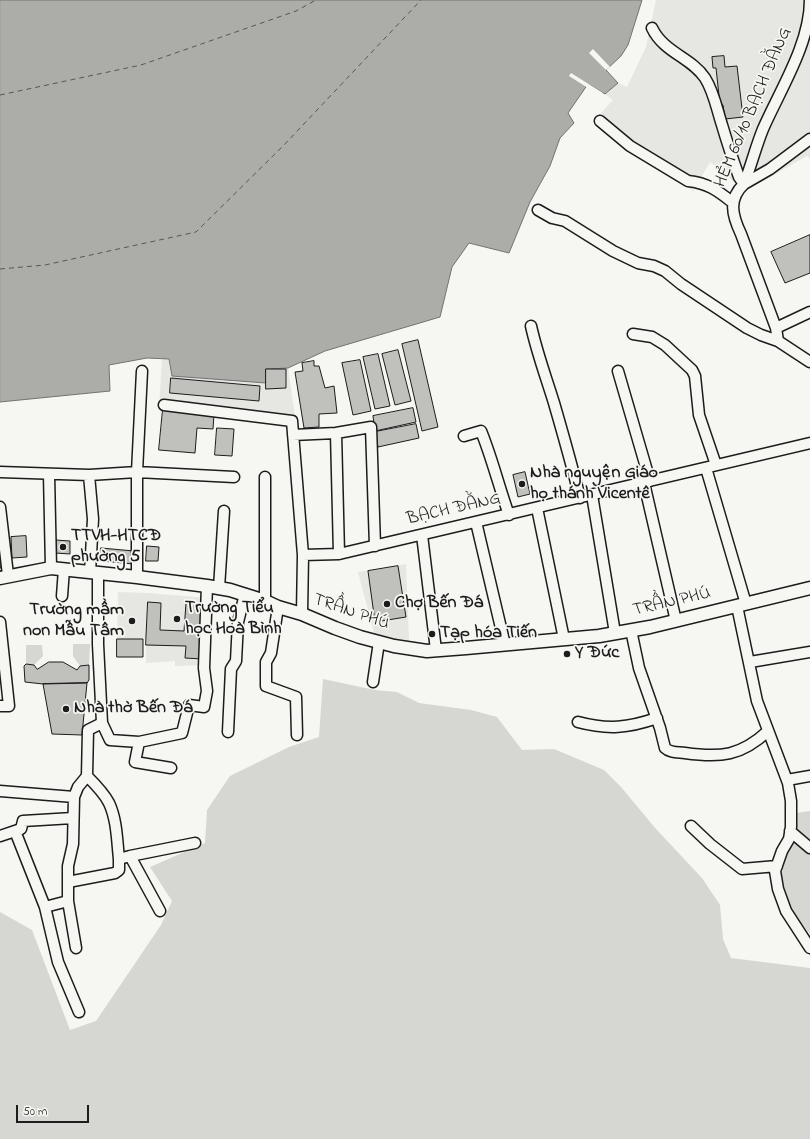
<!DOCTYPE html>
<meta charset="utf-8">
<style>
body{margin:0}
#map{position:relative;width:810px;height:1139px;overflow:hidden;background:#f6f6f2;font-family:"Indie Flower",sans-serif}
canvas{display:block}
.scale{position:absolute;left:16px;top:1105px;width:73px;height:18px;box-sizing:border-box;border:2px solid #1c1c1c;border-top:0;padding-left:5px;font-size:12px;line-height:14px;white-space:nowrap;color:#1c1c1c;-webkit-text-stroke:3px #f6f6f2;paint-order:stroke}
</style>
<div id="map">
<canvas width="810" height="1139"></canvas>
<div class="scale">50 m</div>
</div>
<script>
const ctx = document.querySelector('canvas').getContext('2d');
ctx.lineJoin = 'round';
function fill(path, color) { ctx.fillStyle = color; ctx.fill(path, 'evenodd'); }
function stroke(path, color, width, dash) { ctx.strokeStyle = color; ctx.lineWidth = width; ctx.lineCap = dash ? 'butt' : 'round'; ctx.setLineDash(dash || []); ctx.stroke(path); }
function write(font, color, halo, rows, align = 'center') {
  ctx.font = font + ' "Indie Flower",sans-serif'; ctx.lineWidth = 3.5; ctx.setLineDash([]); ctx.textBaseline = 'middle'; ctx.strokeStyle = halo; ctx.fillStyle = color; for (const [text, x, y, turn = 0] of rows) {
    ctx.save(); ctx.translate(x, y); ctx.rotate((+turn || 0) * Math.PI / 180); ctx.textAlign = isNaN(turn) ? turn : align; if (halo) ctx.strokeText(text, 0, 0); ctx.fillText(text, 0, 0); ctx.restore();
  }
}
const built = new Path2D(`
 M656,0H810V159L807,156L745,191L710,162L693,191L644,158L621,146L593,122L613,100L605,94L618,83L627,87L646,47Z
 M162,359H169L266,383V369L288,368L296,423L159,408Z
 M406,564L409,640L375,636L358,572Z
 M118,592L148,593L207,598L205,665L175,666V661L146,663V639H117Z`);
const green = new Path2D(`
 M73,644H90L89,665L80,666L73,656Z
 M26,645H42L43,656L34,665L26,664Z
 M323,679L375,690L397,692L419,703L471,710L497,717L522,750L554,749L604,770L621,787L656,829L702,878L720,905L723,939L731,958L810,968V1139H0V912L32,930L70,1030L96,1021L161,925L172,901L150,867L205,843L207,810L230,776L289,747L319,737Z
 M810,811V934L790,908L781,877L796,813Z`);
const water = new Path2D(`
 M0,0H642L628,45L621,56L606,70L618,83L605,94L588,84L568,113L574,123L560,138L550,166L530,202L509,253L469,243L452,267L440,317L325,351L288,368L266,369V383L172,376L169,359L147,358L109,365L110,391L0,402Z`);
const pier = new Path2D(`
 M593,49L610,67L606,70L589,53Z
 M571,73L603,93L602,95L589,86L588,88L569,76Z`);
const ferry = new Path2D(`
 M0,95L141,65L296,11L316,0
 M0,269L45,265L196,232L284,145L421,0`);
const building = new Path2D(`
 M724,56L725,67L737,66L743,117L725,119L723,105H720L716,68H713L712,57Z
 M810,235V273L785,283L771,252Z
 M418,340L438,427L422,431L402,344Z
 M398,350L411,401L395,405L382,354Z
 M378,354L390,406L375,409L363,357Z
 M360,360L371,411L353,415L342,363Z
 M314,361V366H319L325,388L334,386L337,413L319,414V427L304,428L295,372L303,371L302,363Z
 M266,369H286V388L266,389Z
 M171,378L260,386L259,401L170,393Z
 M413,408L416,422L375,431L373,416Z
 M163,409L214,414L213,429L197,428L195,453L159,450Z
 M416,424L419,438L378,447L375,432Z
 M217,428L234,429L232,456L215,455Z
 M525,472L530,494L518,497L513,475Z
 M26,536L27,557L12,558L11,537Z
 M56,540L70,541V554L55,553Z
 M147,546L159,547L158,561H146Z
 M101,548L134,551L133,564L102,561V558L100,557Z
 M3,552L5,567L0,568V553Z
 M398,566L406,617L375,622L368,571Z
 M148,602L161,603L160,630L184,631L186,603L205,604L202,659L185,658L186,646L146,645Z
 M117,639H143V657H117Z
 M49,662H63L77,670L80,666L89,665V680L87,683L43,684L25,682L24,666L26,664L34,665L37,669Z
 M87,683L82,735L52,734L43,684Z`);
const minor = new Path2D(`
 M652,28C664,53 691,57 705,78C714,92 717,110 722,125C727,142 733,160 739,177L744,184L770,169L810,139
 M600,121L630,146L688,181C707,183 717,190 732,202
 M538,210L552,218L565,221L613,251L638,263L654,266L665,271L681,284L747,328L761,335L778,341L810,362
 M531,326C537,353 546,377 554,403C563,434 572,466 580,498
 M776,328L810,312
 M633,334L652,337L665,345L692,370L695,376L699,415L716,465
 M778,341L776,328L741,234C732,215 728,199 744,184C751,166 756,146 763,129C780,90 810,44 810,0
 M618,371L650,481
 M164,405L292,421L303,555
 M336,433L339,554
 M293,435L336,433L371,427L375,546
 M464,436L481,431C492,458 499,487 509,515
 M706,468L746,604
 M0,472L89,475L137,472L234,477
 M49,474L51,568
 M89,475L93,519L90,572
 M644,483L676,621
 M592,495L615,633
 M0,507L8,575
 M537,508L564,639
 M476,522L505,645
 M422,535L436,650
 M98,574V644L102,723L110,740L139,742L182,733L189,705L204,707L207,691L204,668L207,586
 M137,577V472L142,371
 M219,588L224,511
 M62,596L64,569
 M265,601V477
 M737,606L757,701L788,783L791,801V827L789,839L782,851L775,871L778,889L786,911L810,948
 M278,607L271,653L266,662V686L296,697L297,735
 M302,614L303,555L339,554L810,443
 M0,622L9,706H0
 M631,630L639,668L660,728L665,748C670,753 678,752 685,753C721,758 741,756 768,731
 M750,662L810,652
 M373,682L379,642
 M578,722C608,730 628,728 657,718
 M228,732L231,669L236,661L238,622L245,594
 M139,742L135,762L171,768
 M87,776C95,784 104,793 109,803C117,820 117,841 119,859L130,856L160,911
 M787,780L810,776
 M0,791L74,797
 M691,826L710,844L742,869L777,866
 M15,831L45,907L58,962L79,1012
 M790,831L810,848
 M0,836L21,829L23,821L73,818
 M130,856L195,843
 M68,882L115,873L119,870V859
 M45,907L68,901
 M76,948L68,901V866L73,844L74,797L78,787L87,776L88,730L102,723`);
const major = new Path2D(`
 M0,578L51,568L137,577L207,586L230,590L265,601L278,607L302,614L335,628L360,637L394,646L427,651L466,648L599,636L650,627L810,588`);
const markers = [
 [522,484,4,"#1c1c1c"],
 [63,547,4,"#1c1c1c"],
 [387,604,4,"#1c1c1c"],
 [177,619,4,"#1c1c1c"],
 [132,621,4,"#1c1c1c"],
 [432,634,4,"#1c1c1c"],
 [567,654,4,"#1c1c1c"],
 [66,709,4,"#1c1c1c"]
];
const streetNames = [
 ["HẺM 60/10 BẠCH ĐẰNG",754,108,-67],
 ["BẠCH ĐẰNG",454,510,-13],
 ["TRẦN PHÚ",672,603,-13],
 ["TRẦN PHÚ",351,613,19]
];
const poiNames = [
 ["Nhà nguyện Giáo",530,474],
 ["họ thánh Vicentê",530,495],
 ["TTVH-HTCĐ",71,537],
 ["phường 5",71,558],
 ["Chợ Bến Đá",395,604],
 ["Trường Tiểu",185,609],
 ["học Hoà Bình",185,630],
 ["Trường mầm",124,611,"right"],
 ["non Mẫu Tâm",124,632,"right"],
 ["Tạp hóa Tiến",440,634],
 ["Y Đức",575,654],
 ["Nhà thờ Bến Đá",74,709]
];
fill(built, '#e6e6e2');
fill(green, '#d6d6d2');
fill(water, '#acaca9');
stroke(water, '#727271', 1);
fill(pier, '#f6f6f2');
stroke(ferry, '#565654', 1, [5, 4]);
fill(building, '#c0c0bd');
stroke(building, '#1c1c1c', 1);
stroke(minor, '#1c1c1c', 13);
stroke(major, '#1c1c1c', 15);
stroke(minor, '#f6f6f2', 10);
stroke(major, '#f6f6f2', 12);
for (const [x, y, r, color] of markers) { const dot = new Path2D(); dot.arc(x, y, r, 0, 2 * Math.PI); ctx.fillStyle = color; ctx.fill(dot); stroke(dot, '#f6f6f2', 1.5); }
write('18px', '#1c1c1c', '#f6f6f2', streetNames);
write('bold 18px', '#1c1c1c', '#f6f6f2', poiNames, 'left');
</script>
